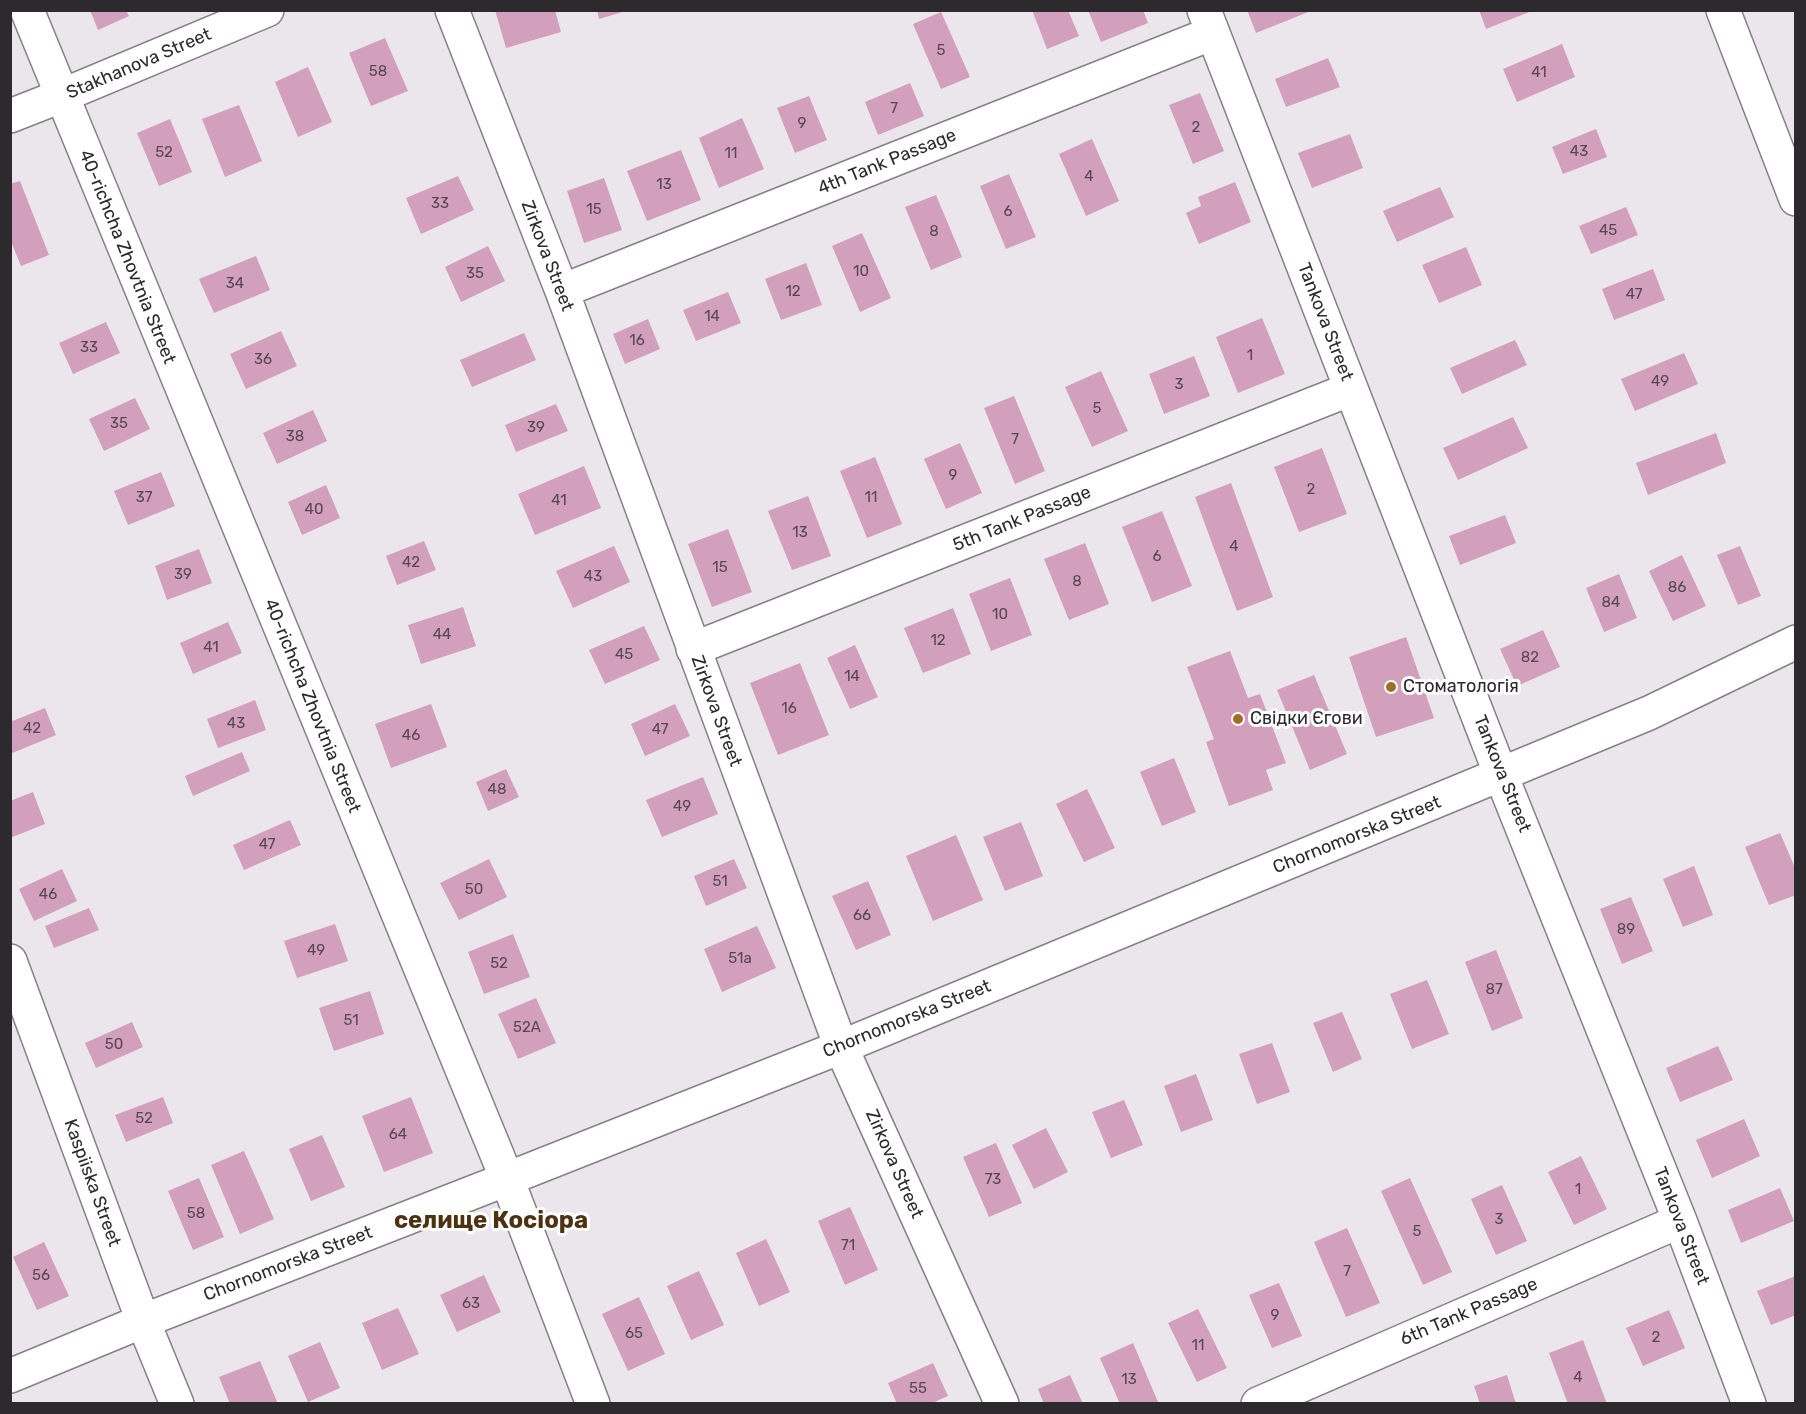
<!DOCTYPE html>
<meta charset="utf-8">
<style>
body{margin:0}
#map{position:relative;width:1806px;height:1414px;overflow:hidden;background:#eae6eb;font-family:Rubik,sans-serif}
canvas{display:block}
.frame{position:absolute;inset:0;border:12px solid #2c2a2c;pointer-events:none}
</style>
<div id="map">
<canvas width="1806" height="1414"></canvas>
<div class="frame"></div>
</div>
<script>
const ctx = document.querySelector('canvas').getContext('2d');
ctx.lineJoin = 'round';
function fill(path, color) { ctx.fillStyle = color; ctx.fill(path, 'evenodd'); }
function stroke(path, color, width, dash) { ctx.strokeStyle = color; ctx.lineWidth = width; ctx.lineCap = dash ? 'butt' : 'round'; ctx.setLineDash(dash || []); ctx.stroke(path); }
function write(font, color, halo, rows, align = 'center') {
  ctx.font = font + ' Rubik,sans-serif'; ctx.lineWidth = 6; ctx.setLineDash([]); ctx.textBaseline = 'middle'; ctx.strokeStyle = halo; ctx.fillStyle = color; for (const [text, x, y, turn = 0] of rows) {
    ctx.save(); ctx.translate(x, y); ctx.rotate((+turn || 0) * Math.PI / 180); ctx.textAlign = isNaN(turn) ? turn : align; if (halo) ctx.strokeText(text, 0, 0); ctx.fillText(text, 0, 0); ctx.restore();
  }
}
const building = new Path2D(`
 M90,10H126L129,16L98,30Z
 M495,10H555L561,32L506,48Z
 M597,10H626V11L599,19Z
 M1032,10H1068L1079,36L1047,49Z
 M1088,10H1143L1148,23L1101,42Z
 M1247,10H1311V11L1256,33Z
 M1479,10H1532V11L1486,29Z
 M941,12L970,77L941,89L913,24Z
 M385,38L408,91L371,106L349,53Z
 M1562,44L1575,77L1517,102L1503,69Z
 M1328,58L1340,87L1286,107L1275,79Z
 M308,67L332,122L298,137L275,82Z
 M910,83L924,116L878,135L865,102Z
 M1200,93L1224,151L1193,164L1169,105Z
 M809,96L827,140L795,153L777,108Z
 M239,105L262,161L225,177L202,119Z
 M742,118L764,169L719,188L699,138Z
 M170,119L192,172L159,186L137,133Z
 M1596,129L1607,157L1563,174L1552,147Z
 M1350,134L1363,168L1312,188L1298,153Z
 M1092,139L1119,201L1086,216L1059,154Z
 M681,150L701,200L647,221L627,171Z
 M1009,174L1036,237L1006,249L980,186Z
 M458,176L474,210L421,234L406,198Z
 M604,178L622,230L584,243L567,191Z
 M20,181L49,255L21,266L10,239V184Z
 M1235,182L1251,222L1199,244L1186,213L1201,206L1198,197Z
 M1440,187L1454,217L1397,242L1383,211Z
 M936,195L962,257L931,270L905,207Z
 M1626,207L1638,235L1591,254L1579,226Z
 M862,233L891,298L860,312L832,246Z
 M488,246L505,281L461,302L445,267Z
 M1466,247L1482,285L1439,303L1422,265Z
 M256,256L270,290L214,313L199,279Z
 M806,263L822,305L781,320L765,279Z
 M1653,269L1665,300L1614,320L1602,289Z
 M728,292L741,323L696,341L683,310Z
 M1262,318L1285,374L1238,393L1216,337Z
 M648,319L660,349L625,364L613,334Z
 M106,322L120,353L73,374L59,343Z
 M281,331L297,366L246,389L230,354Z
 M524,333L536,360L472,387L460,360Z
 M1515,340L1527,365L1462,394L1450,368Z
 M1684,353L1698,384L1635,411L1621,379Z
 M1194,356L1210,396L1164,414L1149,374Z
 M1101,371L1128,431L1092,447L1065,387Z
 M1014,396L1045,471L1015,484L984,408Z
 M135,398L150,429L104,451L89,419Z
 M556,404L568,431L516,452L505,425Z
 M313,410L327,441L277,464L263,433Z
 M1513,417L1528,448L1458,480L1443,448Z
 M1716,433L1726,463L1648,495L1636,463Z
 M960,443L982,493L946,509L924,459Z
 M1322,448L1347,514L1299,532L1274,467Z
 M875,457L902,524L867,538L840,471Z
 M584,466L601,508L535,535L518,494Z
 M161,472L175,506L128,525L114,491Z
 M1231,483L1273,597L1237,611L1195,497Z
 M326,485L340,518L302,535L288,502Z
 M808,496L831,556L792,570L768,511Z
 M1162,511L1192,586L1152,602L1122,527Z
 M1505,515L1516,543L1460,565L1449,536Z
 M728,529L752,592L712,607L688,544Z
 M424,541L436,570L397,585L386,556Z
 M1085,543L1109,604L1069,620L1044,559Z
 M614,546L630,582L573,608L556,571Z
 M1740,546L1761,596L1738,605L1717,555Z
 M199,549L212,583L167,600L155,566Z
 M1682,555L1706,606L1673,621L1649,571Z
 M1619,574L1637,618L1604,632L1586,588Z
 M1010,578L1032,635L991,651L969,594Z
 M463,607L476,646L421,664L408,625Z
 M953,608L971,654L923,673L904,628Z
 M228,622L242,653L193,674L180,643Z
 M644,626L660,660L605,684L589,650Z
 M1543,630L1560,667L1517,686L1500,649Z
 M1406,637L1434,718L1376,737L1349,657Z
 M855,645L878,697L850,709L827,658Z
 M1230,651L1248,698L1260,694L1286,763L1266,770L1273,790L1229,806L1206,742L1214,739L1187,667Z
 M800,663L829,735L778,755L750,683Z
 M1314,675L1347,754L1310,770L1277,690Z
 M255,700L266,730L218,748L207,719Z
 M431,704L447,747L391,768L375,724Z
 M675,704L690,736L645,756L631,724Z
 M45,708L56,735L10,754V722Z
 M242,752L250,771L193,796L185,776Z
 M1174,758L1196,812L1162,826L1140,772Z
 M506,769L519,797L488,811L476,782Z
 M703,777L718,814L662,837L646,800Z
 M1087,789L1115,848L1084,862L1056,804Z
 M33,792L45,824L10,838V801Z
 M290,820L301,845L244,870L233,845Z
 M1021,822L1043,876L1005,891L983,837Z
 M1780,833L1796,870V895L1769,905L1745,847Z
 M956,835L983,900L933,921L906,856Z
 M489,859L507,897L459,920L440,883Z
 M734,859L747,888L706,906L694,876Z
 M1694,866L1713,915L1683,927L1663,879Z
 M62,869L77,901L34,921L19,889Z
 M868,881L891,935L856,950L832,896Z
 M1631,897L1653,951L1622,964L1600,909Z
 M89,908L99,930L54,948L45,926Z
 M335,924L348,961L297,978L284,941Z
 M757,926L776,968L722,992L704,949Z
 M513,934L530,977L484,994L468,952Z
 M1496,950L1523,1018L1492,1031L1465,962Z
 M1427,980L1449,1034L1412,1049L1390,994Z
 M370,991L384,1034L334,1051L319,1008Z
 M536,998L556,1043L518,1059L498,1014Z
 M1342,1012L1362,1059L1333,1072L1313,1023Z
 M132,1022L143,1047L96,1068L85,1043Z
 M1272,1043L1290,1092L1257,1104L1239,1054Z
 M1718,1046L1733,1080L1680,1102L1666,1068Z
 M1196,1074L1213,1120L1181,1132L1164,1086Z
 M163,1097L173,1123L126,1142L115,1115Z
 M411,1097L433,1153L384,1172L362,1116Z
 M1124,1100L1143,1145L1111,1158L1092,1112Z
 M1744,1119L1760,1156L1712,1178L1696,1140Z
 M1046,1128L1068,1172L1034,1189L1012,1145Z
 M322,1135L345,1187L311,1201L289,1149Z
 M996,1143L1022,1203L989,1217L963,1157Z
 M244,1151L274,1219L240,1234L211,1165Z
 M1581,1156L1607,1209L1574,1225L1548,1172Z
 M199,1178L224,1237L193,1250L168,1191Z
 M1410,1178L1452,1272L1423,1285L1381,1191Z
 M1502,1185L1527,1241L1496,1255L1471,1199Z
 M1780,1188L1794,1221L1741,1243L1728,1210Z
 M850,1207L878,1270L845,1285L818,1221Z
 M1347,1228L1380,1303L1346,1317L1314,1242Z
 M766,1239L790,1292L759,1306L736,1253Z
 M44,1242L69,1296L37,1310L13,1257Z
 M699,1271L724,1325L691,1340L667,1286Z
 M484,1275L501,1312L457,1332L440,1295Z
 M1796,1276V1315L1771,1325L1757,1291Z
 M1279,1283L1302,1336L1272,1348L1249,1295Z
 M639,1297L665,1354L628,1371L602,1314Z
 M398,1308L419,1354L382,1370L362,1323Z
 M1198,1309L1227,1368L1197,1382L1168,1323Z
 M1669,1310L1685,1348L1643,1366L1626,1328Z
 M1583,1340L1607,1404H1568L1549,1353Z
 M320,1342L340,1388L308,1402L288,1356Z
 M1133,1343L1158,1402L1154,1404H1120L1100,1358Z
 M260,1361L278,1404H230L219,1377Z
 M933,1363L948,1396L930,1404H897L888,1383Z
 M1070,1375L1083,1404H1044L1038,1389Z
 M1507,1375L1516,1404H1480L1474,1386Z`);
const minor = new Path2D(`
 M27,10L507,1179L593,1404
 M452,10L562,291L841,1047L1002,1404
 M1204,10L1501,775L1680,1221L1749,1404
 M1723,10L1796,199
 M10,116L61,96L267,10
 M562,291L1213,33
 M693,649L1351,389
 M10,961L143,1321L177,1404
 M10,1376L143,1321L507,1179L841,1047L1649,713L1796,642
 M1258,1404L1680,1221`);
const markers = [
 [1391,687,6,"#a26d27"],
 [1238,719,6,"#a26d27"]
];
const numberNames = [
 ["5",941,51],
 ["58",378,72],
 ["41",1539,73],
 ["7",894,109],
 ["9",802,124],
 ["2",1196,128],
 ["43",1579,152],
 ["52",164,153],
 ["11",731,154],
 ["4",1089,177],
 ["13",664,185],
 ["33",440,204],
 ["15",594,210],
 ["6",1008,212],
 ["45",1608,231],
 ["8",934,232],
 ["10",861,272],
 ["35",475,274],
 ["34",235,284],
 ["12",793,292],
 ["47",1634,295],
 ["14",712,317],
 ["16",637,341],
 ["33",89,348],
 ["1",1250,356],
 ["36",263,360],
 ["49",1660,382],
 ["3",1179,385],
 ["5",1097,409],
 ["35",119,424],
 ["39",536,428],
 ["38",295,437],
 ["7",1015,440],
 ["9",953,476],
 ["2",1311,490],
 ["37",144,498],
 ["11",871,498],
 ["41",559,501],
 ["40",314,510],
 ["13",800,533],
 ["4",1234,547],
 ["6",1157,557],
 ["42",411,563],
 ["15",720,568],
 ["39",183,575],
 ["43",593,577],
 ["8",1077,582],
 ["86",1677,588],
 ["84",1611,603],
 ["10",1000,615],
 ["44",442,635],
 ["12",938,641],
 ["41",211,648],
 ["45",624,655],
 ["82",1530,658],
 ["14",852,677],
 ["16",789,709],
 ["43",236,724],
 ["42",32,729],
 ["47",660,730],
 ["46",411,736],
 ["48",497,790],
 ["49",682,807],
 ["47",267,845],
 ["51",720,882],
 ["50",474,890],
 ["46",48,895],
 ["66",862,916],
 ["89",1626,930],
 ["49",316,951],
 ["51а",740,959],
 ["52",499,964],
 ["87",1494,990],
 ["51",351,1021],
 ["52А",527,1028],
 ["50",114,1045],
 ["52",144,1119],
 ["64",398,1135],
 ["73",993,1180],
 ["1",1578,1190],
 ["58",196,1214],
 ["3",1499,1220],
 ["5",1417,1232],
 ["71",848,1246],
 ["7",1347,1272],
 ["56",41,1276],
 ["63",471,1304],
 ["9",1275,1316],
 ["65",634,1334],
 ["2",1656,1338],
 ["11",1198,1346],
 ["4",1578,1378],
 ["13",1129,1380],
 ["55",918,1389]
];
const streetNames = [
 ["Stakhanova Street",139,64,-23],
 ["4th Tank Passage",887,162,-22],
 ["Zirkova Street",547,256,69],
 ["40-richcha Zhovtnia Street",127,257,68],
 ["Tankova Street",1325,322,69],
 ["5th Tank Passage",1022,519,-22],
 ["40-richcha Zhovtnia Street",312,706,68],
 ["Zirkova Street",716,711,70],
 ["Tankova Street",1502,774,68],
 ["Chornomorska Street",1357,835,-22],
 ["Chornomorska Street",907,1019,-22],
 ["Zirkova Street",894,1164,66],
 ["Kaspiiska Street",92,1183,70],
 ["Tankova Street",1681,1226,69],
 ["Chornomorska Street",288,1264,-21],
 ["6th Tank Passage",1469,1312,-23]
];
const poiNames = [
 ["Стоматологія",1403,687],
 ["Свідки Єгови",1250,719]
];
const districtNames = [
 ["селище Косіора",491,1221]
];
fill(building, '#d29fbd');
stroke(minor, '#848185', 36);
stroke(minor, '#fff', 33);
for (const [x, y, r, color] of markers) { const dot = new Path2D(); dot.arc(x, y, r, 0, 2 * Math.PI); ctx.fillStyle = color; ctx.fill(dot); stroke(dot, '#fff', 2); }
write('15px', '#564750', null, numberNames);
write('18px', '#2c2a2c', '#fff', streetNames);
write('18px', '#2c2a2c', '#fff', poiNames, 'left');
write('bold 24px', '#4d3212', '#fff', districtNames);
</script>
